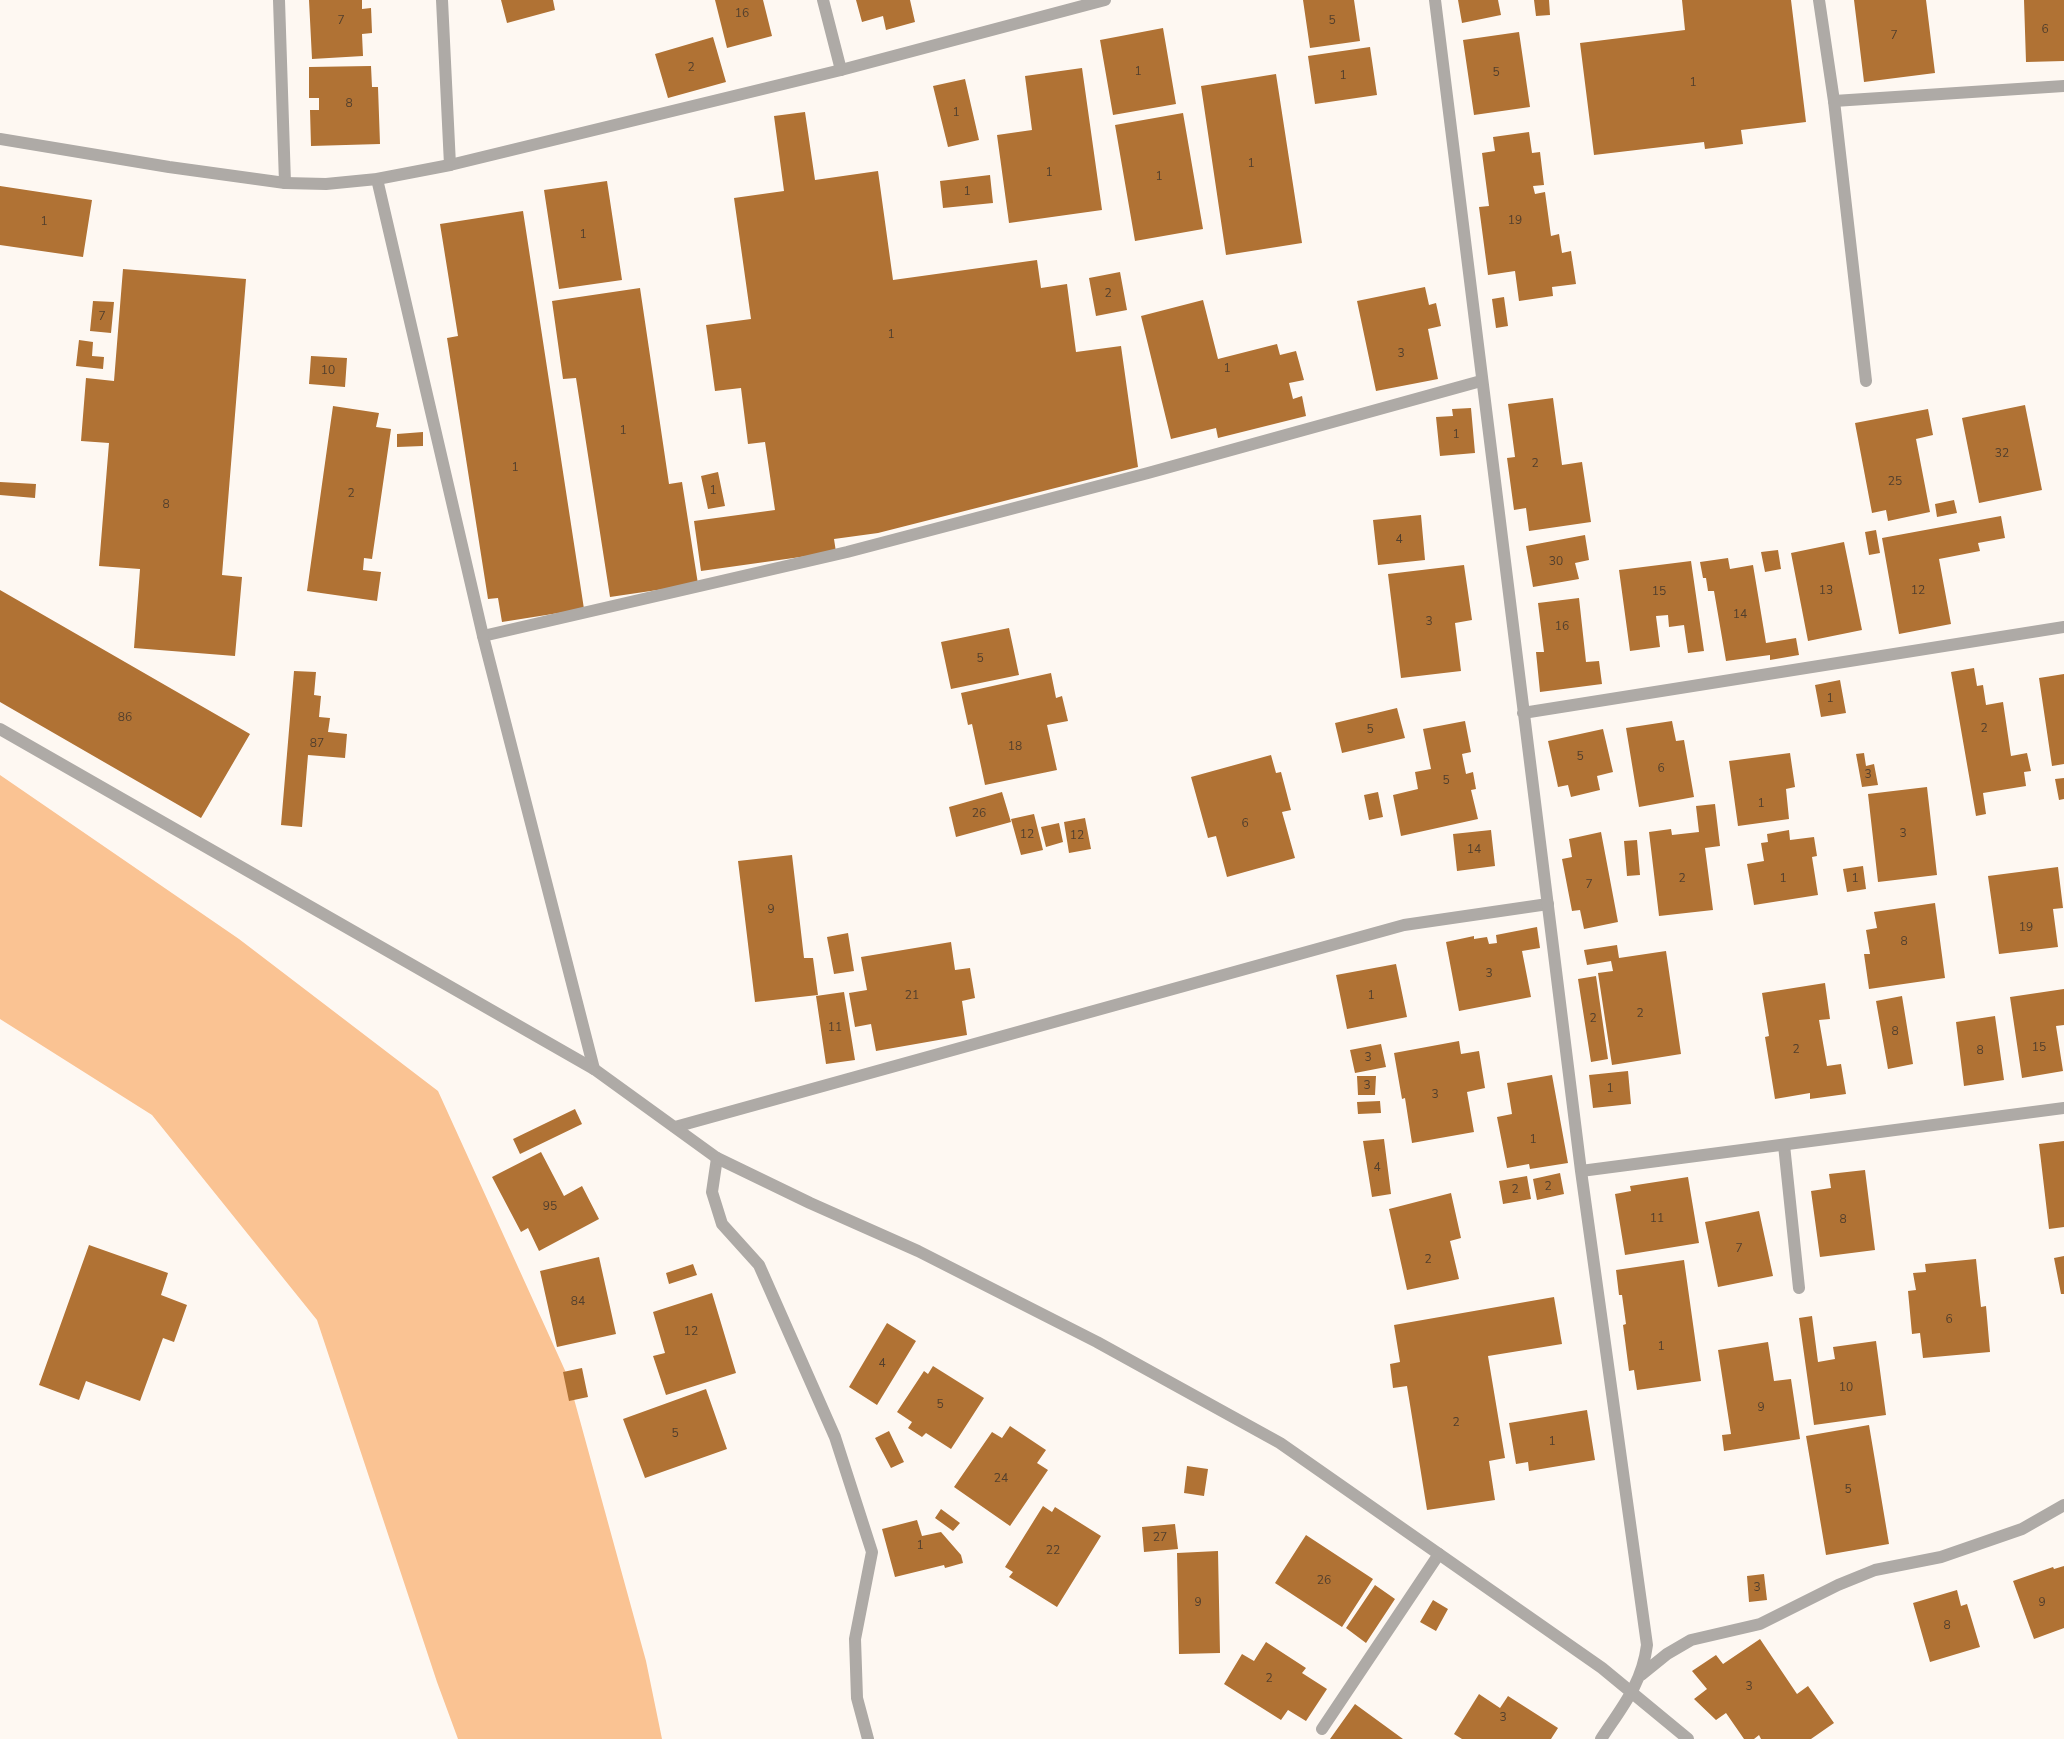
<!DOCTYPE html>
<style>
body{margin:0}
canvas{display:block;background:#fef8f2}
</style>
<canvas width="2064" height="1739"></canvas>
<script>
const ctx = document.querySelector('canvas').getContext('2d');
ctx.lineJoin = 'round';
function fill(path, color) { ctx.fillStyle = color; ctx.fill(path, 'evenodd'); }
function stroke(path, color, width, dash) { ctx.strokeStyle = color; ctx.lineWidth = width; ctx.lineCap = dash ? 'butt' : 'round'; ctx.setLineDash(dash || []); ctx.stroke(path); }
function write(font, color, halo, rows, align = 'center') {
  ctx.font = font + ' "Nunito Sans",sans-serif'; ctx.lineWidth = 4; ctx.setLineDash([]); ctx.textBaseline = 'middle'; ctx.strokeStyle = halo; ctx.fillStyle = color; for (const [text, x, y, turn = 0] of rows) {
    ctx.save(); ctx.translate(x, y); ctx.rotate((+turn || 0) * Math.PI / 180); ctx.textAlign = isNaN(turn) ? turn : align; if (halo) ctx.strokeText(text, 0, 0); ctx.fillText(text, 0, 0); ctx.restore();
  }
}
const green = new Path2D(`
 M0,775L239,939L438,1091L568,1377L646,1661L662,1739H458L437,1682L317,1320L152,1115L0,1019Z`);
const building = new Path2D(`
 M309,0H362V9L371,8L372,33L362,34L363,56L312,59Z
 M501,0H553L555,10L507,23Z
 M715,0H763L772,36L727,48Z
 M856,0H910L915,22L886,30L883,16L862,22Z
 M1303,0H1354L1360,41L1310,48Z
 M1458,0H1498L1501,15L1462,23Z
 M1534,0H1549L1550,15L1536,16Z
 M1682,0H1791L1806,122L1741,130L1743,144L1705,149L1704,142L1594,155L1580,43L1685,30Z
 M1854,0H1926L1935,73L1864,82Z
 M2024,0H2064V61L2026,62Z
 M1163,28L1176,104L1113,115L1100,40Z
 M1519,32L1530,107L1474,115L1463,40Z
 M713,37L726,82L668,98L655,54Z
 M1370,47L1377,95L1315,104L1308,56Z
 M371,66L372,87H378L380,144L311,146L310,110H319V98H309V67Z
 M1082,68L1102,210L1009,223L997,135L1032,130L1025,76Z
 M1276,74L1302,243L1226,255L1201,86Z
 M965,79L979,140L948,147L933,86Z
 M805,112L815,180L878,171L893,280L1037,260L1041,288L1067,284L1076,352L1121,346L1138,467L878,533L834,539L836,552L701,571L694,521L775,510L765,442L748,444L741,388L715,391L706,325L751,319L734,198L784,191L774,116Z
 M1183,113L1203,229L1135,241L1115,125Z
 M1529,132L1532,153L1540,152L1544,185L1533,186L1535,194L1545,192L1551,236L1559,234L1562,253L1571,251L1576,284L1552,287L1553,296L1519,301L1515,271L1488,275L1479,207L1489,206L1482,153L1495,151L1493,137Z
 M990,175L993,203L943,208L940,181Z
 M607,181L622,280L559,289L544,190Z
 M0,186L92,200L83,257L0,245Z
 M523,211L584,609L502,622L498,598L488,599L447,338L458,336L440,224Z
 M123,269L246,279L222,575L242,577L235,656L134,648L140,569L99,566L109,443L81,441L86,378L114,381Z
 M1120,272L1127,310L1096,316L1089,278Z
 M1425,287L1429,305L1436,303L1441,326L1428,329L1438,379L1376,391L1357,301Z
 M640,288L669,484L682,482L698,584L610,597L576,378L563,379L552,301Z
 M1504,297L1508,326L1496,328L1492,299Z
 M1203,300L1218,359L1277,344L1280,355L1296,351L1304,380L1289,383L1293,399L1302,396L1306,416L1218,438L1216,428L1171,439L1141,316Z
 M93,301L114,302L111,333L90,331Z
 M79,340L93,342L92,356L104,357L103,369L76,366Z
 M311,356L347,358L345,387L309,384Z
 M1553,398L1562,465L1582,462L1591,522L1529,531L1526,508L1514,510L1507,458L1515,457L1508,404Z
 M2025,405L2042,490L1979,503L1962,418Z
 M333,406L379,413L376,427L391,429L372,559L364,558L363,570L381,572L377,601L307,591Z
 M1471,408L1475,453L1440,456L1436,417L1453,416L1452,409Z
 M1928,409L1933,435L1916,439L1930,512L1888,521L1886,510L1872,513L1855,423Z
 M423,432V446L397,447V434Z
 M718,472L725,506L708,509L701,476Z
 M0,482L36,484L35,498L0,495Z
 M1954,500L1957,513L1937,517L1935,504Z
 M1421,515L1425,560L1378,565L1373,520Z
 M2001,516L2005,538L1978,543L1980,551L1939,559L1951,624L1899,634L1882,538Z
 M1876,530L1880,553L1869,555L1865,532Z
 M1585,535L1589,560L1575,563L1579,579L1533,587L1526,546Z
 M1844,542L1862,630L1808,641L1791,553Z
 M1778,550L1781,569L1765,572L1761,552Z
 M1728,558L1730,569L1753,565L1766,643L1796,638L1799,655L1770,660V655L1726,661L1714,591H1708L1706,578H1703L1700,562Z
 M1691,561L1704,651L1688,653L1684,625L1669,627L1668,615L1656,616L1660,647L1630,651L1619,570Z
 M1464,565L1472,620L1455,623L1461,671L1401,678L1388,574Z
 M0,590L250,734L201,818L0,702Z
 M1579,598L1586,662L1599,661L1602,684L1540,692L1536,652H1544L1538,603Z
 M1009,628L1019,675L951,689L941,642Z
 M1974,668L1977,686L1983,685L1986,705L2003,702L2011,756L2027,753L2031,771L2024,772L2026,786L1983,793L1986,814L1976,816L1951,672Z
 M294,671L316,672L314,695L321,696L319,717L330,718L328,732L347,734L345,758L308,755L302,827L281,825Z
 M1051,673L1056,698L1062,696L1068,721L1047,725L1057,770L985,785L972,724L968,725L961,693Z
 M2064,674V764L2052,766L2039,678Z
 M1840,680L1846,713L1821,717L1815,685Z
 M1397,708L1405,738L1342,753L1335,723Z
 M1465,721L1471,752L1462,754L1466,774L1473,772L1476,789L1471,790L1478,819L1401,836L1393,795L1418,789L1415,772L1431,769L1423,729Z
 M1672,721L1676,741L1684,740L1694,797L1639,807L1626,728Z
 M1603,729L1613,772L1597,776L1600,790L1571,797L1568,785L1558,787L1548,741Z
 M1790,753L1795,787L1786,789L1789,819L1738,826L1729,761Z
 M1864,753L1866,766L1874,764L1878,785L1862,787L1856,754Z
 M1271,755L1276,773L1281,772L1291,810L1282,812L1295,858L1227,877L1216,836L1208,838L1191,777Z
 M2064,778V799L2059,800L2055,779Z
 M1927,787L1937,875L1878,882L1868,794Z
 M1002,792L1011,822L956,837L949,807Z
 M1378,792L1383,817L1369,820L1364,795Z
 M1715,804L1720,846L1705,848L1713,910L1659,916L1649,832L1671,829L1672,835L1699,832L1696,806Z
 M1034,814L1043,850L1021,855L1011,819Z
 M1085,818L1091,849L1069,853L1064,822Z
 M1059,823L1063,842L1046,847L1041,827Z
 M1491,830L1495,866L1457,871L1453,834Z
 M1789,830L1790,840L1814,837L1817,856L1812,857L1818,895L1754,905L1747,864L1764,861L1761,843L1768,842L1767,834Z
 M1601,832L1618,922L1584,929L1580,910L1572,911L1562,859L1572,857L1569,839Z
 M1637,840L1640,875L1627,876L1624,841Z
 M792,855L804,958H813L818,995L755,1002L738,861Z
 M1863,866L1866,889L1847,892L1843,869Z
 M2058,867L2063,908L2053,909L2058,947L1999,954L1988,876Z
 M1935,903L1945,978L1869,989L1864,954H1870L1866,930L1877,928L1874,912Z
 M1537,927L1540,948L1522,951L1531,997L1459,1011L1446,942L1474,936V939L1487,937L1489,944L1497,943L1496,935Z
 M848,933L854,971L834,974L827,937Z
 M951,942L955,970L970,968L975,998L962,1001L967,1035L876,1051L871,1024L855,1027L849,993L867,990L861,957Z
 M1617,945L1619,958L1666,951L1681,1054L1612,1065L1598,973L1613,971L1611,961L1587,965L1584,950Z
 M1396,964L1407,1017L1347,1029L1336,975Z
 M1596,976L1608,1059L1591,1062L1578,979Z
 M1825,983L1830,1019L1819,1020L1827,1066L1841,1064L1846,1094L1810,1099V1093L1775,1099L1765,1037L1769,1036L1762,993Z
 M2064,989V1025L2056,1026L2063,1071L2022,1078L2010,997Z
 M844,992L855,1060L826,1064L816,996Z
 M1902,996L1913,1064L1888,1069L1876,1001Z
 M1995,1016L2004,1080L1964,1086L1956,1022Z
 M1459,1041L1461,1054L1479,1051L1485,1088L1467,1092L1474,1132L1412,1143L1405,1098L1402,1099L1394,1053Z
 M1381,1044L1386,1067L1355,1073L1350,1050Z
 M1628,1071L1631,1104L1593,1108L1589,1075Z
 M1552,1075L1568,1163L1530,1169L1529,1164L1507,1168L1497,1117L1512,1114L1507,1083Z
 M1357,1076H1376L1375,1095H1358Z
 M1380,1101L1381,1113L1358,1114L1357,1102Z
 M575,1109L582,1124L520,1154L513,1139Z
 M1384,1139L1391,1194L1372,1197L1363,1141Z
 M2064,1141V1227L2049,1229L2039,1144Z
 M541,1152L564,1196L582,1186L599,1219L539,1251L528,1228L521,1232L492,1177Z
 M1865,1170L1875,1250L1820,1257L1811,1191L1831,1188L1829,1174Z
 M1560,1173L1564,1194L1537,1200L1533,1179Z
 M1527,1176L1531,1199L1503,1204L1499,1181Z
 M1688,1177L1699,1243L1625,1255L1615,1194L1631,1191L1630,1186Z
 M1451,1193L1461,1238L1450,1241L1459,1279L1407,1290L1389,1209Z
 M1759,1211L1773,1276L1718,1287L1705,1222Z
 M89,1245L168,1273L161,1295L187,1305L174,1342L163,1338L140,1401L86,1381L79,1400L39,1385Z
 M2064,1256V1294H2061L2054,1258Z
 M599,1257L616,1334L557,1347L540,1271Z
 M1976,1259L1981,1307L1986,1306L1990,1352L1923,1358L1920,1333L1912,1334L1908,1291L1916,1290L1913,1273L1926,1272L1925,1264Z
 M1684,1260L1701,1381L1637,1390L1634,1370L1629,1371L1623,1325L1626,1324L1622,1295H1619L1616,1270Z
 M693,1264L697,1275L669,1284L666,1273Z
 M712,1293L736,1373L666,1395L653,1356L665,1353L653,1312Z
 M1554,1297L1562,1344L1488,1356L1505,1458L1489,1461L1495,1500L1427,1510L1407,1386L1393,1388L1390,1364L1400,1362L1394,1325Z
 M1812,1316L1818,1362L1835,1359L1833,1347L1876,1341L1886,1415L1814,1425L1799,1318Z
 M887,1323L916,1341L877,1405L849,1387Z
 M1768,1342L1774,1381L1791,1379L1800,1439L1724,1451L1722,1435L1731,1434L1718,1350Z
 M933,1366L984,1398L951,1449L926,1433L922,1437L908,1428L912,1422L897,1412L924,1371L928,1374Z
 M582,1368L588,1397L569,1401L563,1372Z
 M706,1389L727,1449L645,1478L623,1419Z
 M1587,1410L1595,1460L1529,1471L1528,1462L1516,1464L1509,1423Z
 M1869,1425L1889,1544L1826,1555L1806,1436Z
 M1010,1426L1046,1450L1037,1463L1048,1470L1010,1526L954,1487L992,1432L1002,1438Z
 M889,1431L904,1462L891,1468L875,1438Z
 M1187,1466L1208,1469L1204,1496L1184,1493Z
 M1043,1506L1052,1512L1055,1507L1101,1536L1057,1607L1009,1577L1013,1572L1005,1567Z
 M941,1509L960,1523L953,1531L935,1518Z
 M917,1520L922,1536L941,1532L961,1555L963,1563L945,1568L944,1565L895,1577L882,1529Z
 M1175,1524L1178,1549L1144,1552L1142,1527Z
 M1306,1535L1373,1579L1342,1627L1275,1583Z
 M1218,1551L1220,1653L1179,1654L1177,1553Z
 M2064,1566V1628L2034,1639L2013,1581L2053,1567L2054,1569Z
 M1764,1574L1767,1600L1749,1602L1747,1576Z
 M1375,1585L1395,1599L1366,1643L1346,1628Z
 M1957,1590L1961,1606L1967,1604L1980,1647L1930,1662L1913,1603Z
 M1433,1600L1448,1609L1436,1631L1420,1622Z
 M1760,1639L1797,1694L1808,1686L1834,1723L1811,1739H1761L1759,1735L1754,1739H1744L1726,1713L1716,1720L1694,1699L1707,1689L1692,1671L1716,1655L1723,1664Z
 M1266,1642L1306,1668L1302,1673L1327,1689L1306,1721L1288,1710L1281,1720L1224,1684L1242,1654L1254,1661Z
 M1479,1694L1500,1708L1508,1696L1558,1728L1551,1739H1462L1454,1734Z
 M1355,1704L1403,1739H1330Z`);
const service = new Path2D(`
 M823,0L841,70
 M1834,101L2064,86
 M594,1069L483,636L847,552L1148,473L1481,381
 M675,1127L1404,925L1548,904
 M1784,1145L1799,1288
 M717,1158L712,1192L722,1224L759,1265L835,1437L872,1552L855,1639L857,1698L868,1739
 M1322,1729L1439,1554`);
const minor = new Path2D(`
 M442,0L450,165
 M1435,0L1581,1171L2064,1108
 M1819,0L1834,101L1866,381
 M0,139L169,167L285,183L279,0
 M377,179L483,636
 M1523,713L2064,627
 M0,729L594,1069L717,1158L810,1203L918,1251L1097,1342L1280,1443L1602,1668L1688,1739
 M1581,1171L1647,1645C1642,1684 1622,1707 1601,1739
 M1641,1675L1667,1654L1691,1640L1760,1624L1838,1585L1875,1570L1941,1557L2022,1529L2064,1505`);
const tertiary = new Path2D(`
 M285,183L326,184L377,179L450,165L841,70L1105,0`);
const numberNames = [
 ["16",742,14],
 ["7",341,21],
 ["5",1332,21],
 ["6",2045,30],
 ["7",1894,36],
 ["2",691,68],
 ["1",1138,72],
 ["5",1496,73],
 ["1",1343,76],
 ["1",1693,83],
 ["8",349,104],
 ["1",956,113],
 ["1",1251,164],
 ["1",1049,173],
 ["1",1159,177],
 ["1",967,192],
 ["19",1515,221],
 ["1",44,222],
 ["1",583,235],
 ["2",1108,294],
 ["7",102,317],
 ["1",891,335],
 ["3",1401,354],
 ["1",1227,369],
 ["10",328,371],
 ["1",623,431],
 ["1",1456,435],
 ["32",2002,454],
 ["2",1535,464],
 ["1",515,468],
 ["25",1895,482],
 ["1",713,491],
 ["2",351,494],
 ["8",166,505],
 ["4",1399,540],
 ["30",1556,562],
 ["13",1826,591],
 ["12",1918,591],
 ["15",1659,592],
 ["14",1740,615],
 ["3",1429,622],
 ["16",1562,627],
 ["5",980,659],
 ["1",1830,699],
 ["86",125,718],
 ["2",1984,729],
 ["5",1370,730],
 ["87",317,744],
 ["18",1015,747],
 ["5",1580,757],
 ["6",1661,769],
 ["3",1868,775],
 ["5",1446,781],
 ["1",1761,804],
 ["26",979,814],
 ["6",1245,824],
 ["3",1903,834],
 ["12",1027,835],
 ["12",1077,836],
 ["14",1474,850],
 ["2",1682,879],
 ["1",1783,879],
 ["1",1855,879],
 ["7",1589,885],
 ["9",771,910],
 ["19",2026,928],
 ["8",1904,942],
 ["3",1489,974],
 ["21",912,996],
 ["1",1371,996],
 ["2",1640,1014],
 ["2",1593,1019],
 ["11",835,1028],
 ["8",1895,1032],
 ["15",2039,1048],
 ["2",1796,1050],
 ["8",1980,1051],
 ["3",1368,1058],
 ["3",1367,1086],
 ["1",1610,1089],
 ["3",1435,1095],
 ["1",1533,1140],
 ["4",1377,1168],
 ["2",1548,1187],
 ["2",1515,1190],
 ["95",550,1207],
 ["11",1657,1219],
 ["8",1843,1220],
 ["7",1739,1249],
 ["2",1428,1260],
 ["84",578,1302],
 ["6",1949,1320],
 ["12",691,1332],
 ["1",1661,1347],
 ["4",882,1364],
 ["10",1846,1388],
 ["5",940,1405],
 ["9",1761,1408],
 ["2",1456,1423],
 ["5",675,1434],
 ["1",1552,1442],
 ["24",1001,1479],
 ["5",1848,1490],
 ["27",1160,1538],
 ["1",920,1546],
 ["22",1053,1551],
 ["26",1324,1581],
 ["3",1757,1588],
 ["9",1198,1603],
 ["9",2042,1603],
 ["8",1947,1626],
 ["2",1269,1679],
 ["3",1749,1687],
 ["3",1503,1718]
];
fill(green, '#fac393');
fill(building, '#b07234');
stroke(service, '#aeaaa6', 12);
stroke(minor, '#aeaaa6', 12);
stroke(tertiary, '#aeaaa6', 12);
write('12px', '#523f2d', null, numberNames);
</script>
